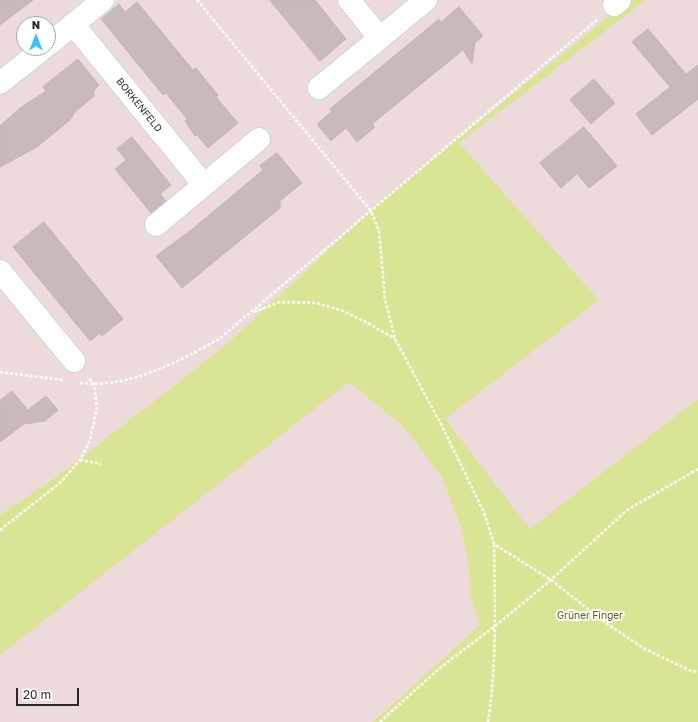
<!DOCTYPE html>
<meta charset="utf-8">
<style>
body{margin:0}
#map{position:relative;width:698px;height:722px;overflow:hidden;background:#ecdbda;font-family:"Golos Text",sans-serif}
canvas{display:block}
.north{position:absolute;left:16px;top:16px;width:40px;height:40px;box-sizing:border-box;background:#fff;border:1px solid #a9a9a9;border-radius:50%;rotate:0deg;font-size:11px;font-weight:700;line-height:16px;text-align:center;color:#292929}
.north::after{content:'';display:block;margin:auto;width:14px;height:18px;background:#35c5fe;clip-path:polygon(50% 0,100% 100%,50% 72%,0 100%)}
.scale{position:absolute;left:16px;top:688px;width:63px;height:18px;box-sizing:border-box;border:2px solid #292929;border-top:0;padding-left:5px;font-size:12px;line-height:14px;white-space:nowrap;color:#292929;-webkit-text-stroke:3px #fff;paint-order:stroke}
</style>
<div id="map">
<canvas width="698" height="722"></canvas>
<div class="north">N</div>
<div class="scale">20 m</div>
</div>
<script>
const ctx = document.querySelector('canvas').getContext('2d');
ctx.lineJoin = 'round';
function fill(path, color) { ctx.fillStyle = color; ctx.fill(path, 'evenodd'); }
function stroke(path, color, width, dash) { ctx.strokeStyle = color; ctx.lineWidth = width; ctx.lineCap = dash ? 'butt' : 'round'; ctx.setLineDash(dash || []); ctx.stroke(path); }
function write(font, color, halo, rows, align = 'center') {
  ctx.font = font + ' "Golos Text",sans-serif'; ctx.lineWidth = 4; ctx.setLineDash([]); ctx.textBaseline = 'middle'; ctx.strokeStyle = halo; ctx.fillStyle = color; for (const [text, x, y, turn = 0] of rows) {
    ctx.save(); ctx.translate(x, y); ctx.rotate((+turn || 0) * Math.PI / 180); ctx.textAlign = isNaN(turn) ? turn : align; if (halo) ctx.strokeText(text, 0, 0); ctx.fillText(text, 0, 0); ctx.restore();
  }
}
const green = new Path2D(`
 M629,0H646L459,143L599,300L445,419L530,529L698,399V722H373L480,625L471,596L468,560L461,527L442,477L404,427L349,382L0,655V515L55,478L174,386L229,342L387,196Z`);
const building = new Path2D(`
 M0,0H33L0,25Z
 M270,0H315L346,39L320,61Z
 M137,2L193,70L196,68L218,95L216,97L238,123L208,148L197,135L195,136L185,121L187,119L166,93L163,95L101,19L119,4L125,12Z
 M459,7L483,36L475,43L472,64L463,50L372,124L375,127L357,142L346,128L331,141L317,124L332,111L330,109L439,19L441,22Z
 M648,29L686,74L698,65V99L652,135L636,114L670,87L632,42Z
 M78,59L99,85L94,90V96L75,112L70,120L37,147L0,167V126L20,108L46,91L43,87Z
 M594,79L615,103L591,124L570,100Z
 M584,127L617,166L589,188L577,174L561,188L540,163Z
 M132,137L171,185L160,194L166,201L151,213L115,169L126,160L117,149Z
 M277,153L302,183L280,201V208L182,288L156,256L190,231L263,170L260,166Z
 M44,222L123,319L102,336L100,333L90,341L13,247Z
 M12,391L28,410L46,396L58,410L45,421L24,424L0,442V401Z`);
const path = new Path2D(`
 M197,0L371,211L379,231L385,299L395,339L441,424L483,510L494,544L551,580L607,624L645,649L689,670L698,672
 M254,312L280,302L316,303L341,310L368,323L395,339
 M0,372L63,380
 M80,383C128,389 178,362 219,339L598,19
 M80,460L101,464
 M0,530L60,483L80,460L90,440L97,408L94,384L88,377
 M380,722L440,668L495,626L551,580L627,510L698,469
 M488,722C497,663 495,603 494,544`);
const minor = new Path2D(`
 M349,0L380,38
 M614,5L620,0
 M73,24L204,185L156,225
 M48,45L103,0
 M0,83L44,48
 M319,88L426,0
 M204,185L259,139
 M0,271L74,361`);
const streetNames = [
 ["BORKENFELD",139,105,51]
];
const parkNames = [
 ["Grüner Finger",590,616]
];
fill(green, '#dae495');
fill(building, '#c7bab9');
stroke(building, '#c7b6b4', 1);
stroke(minor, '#c8d6db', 24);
stroke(path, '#fff', 2.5, [3, 2]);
stroke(minor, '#fff', 22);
write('10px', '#292929', '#fff', streetNames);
write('10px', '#526718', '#fff', parkNames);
</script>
